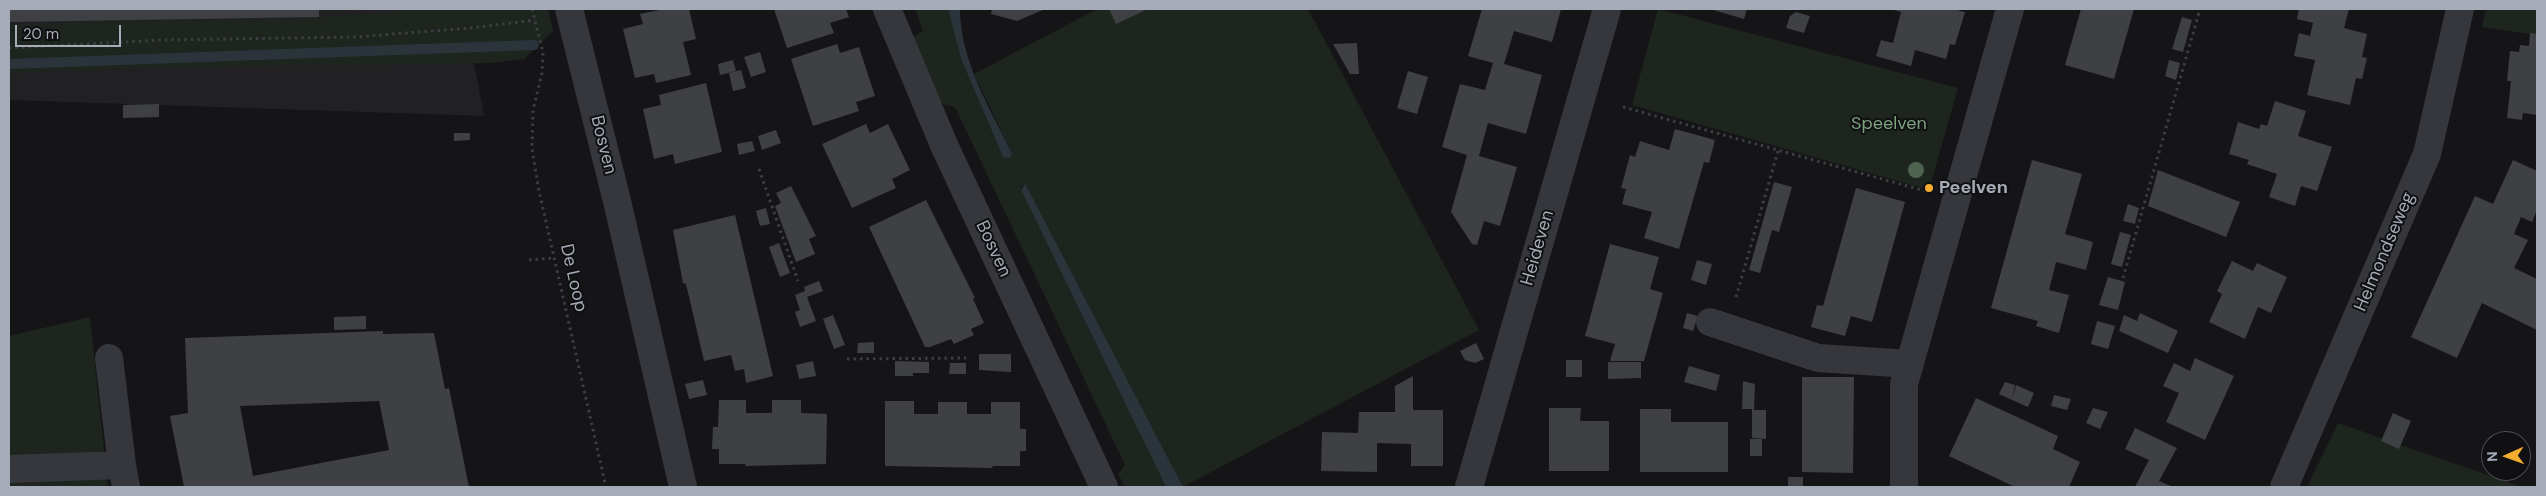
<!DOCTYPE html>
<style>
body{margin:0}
#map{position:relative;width:2546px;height:496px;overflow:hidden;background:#151517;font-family:"DM Sans",sans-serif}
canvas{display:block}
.frame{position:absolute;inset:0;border:10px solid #a6acb7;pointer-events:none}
.north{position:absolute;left:2481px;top:431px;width:50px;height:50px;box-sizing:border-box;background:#101012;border:1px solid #4c4e54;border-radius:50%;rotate:268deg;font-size:14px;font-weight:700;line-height:20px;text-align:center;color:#a6acb7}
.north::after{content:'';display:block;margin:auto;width:18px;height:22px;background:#f5ad2f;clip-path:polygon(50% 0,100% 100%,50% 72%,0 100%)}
.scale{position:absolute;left:15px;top:25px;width:106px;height:22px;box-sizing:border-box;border:2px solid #a6acb7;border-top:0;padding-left:6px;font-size:15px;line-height:18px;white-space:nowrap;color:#a6acb7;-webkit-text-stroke:4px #101012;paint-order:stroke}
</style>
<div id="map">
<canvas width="2546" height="496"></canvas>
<div class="frame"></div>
<div class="north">N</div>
<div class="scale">20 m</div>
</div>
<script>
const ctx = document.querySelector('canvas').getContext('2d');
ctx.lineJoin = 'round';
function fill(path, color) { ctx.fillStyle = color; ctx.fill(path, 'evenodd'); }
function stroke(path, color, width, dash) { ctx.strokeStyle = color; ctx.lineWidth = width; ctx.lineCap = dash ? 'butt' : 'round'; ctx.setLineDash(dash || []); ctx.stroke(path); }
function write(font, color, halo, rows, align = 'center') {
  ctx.font = font + ' "DM Sans",sans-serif'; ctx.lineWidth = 4; ctx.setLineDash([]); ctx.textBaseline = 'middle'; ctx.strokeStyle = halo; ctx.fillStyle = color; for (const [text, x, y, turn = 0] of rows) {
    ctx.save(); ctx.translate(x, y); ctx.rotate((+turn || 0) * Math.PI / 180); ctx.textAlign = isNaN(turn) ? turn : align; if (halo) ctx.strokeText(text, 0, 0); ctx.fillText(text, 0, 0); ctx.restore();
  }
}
const built = new Path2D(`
 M9,9H464L484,116L9,100Z`);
const green = new Path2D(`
 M403,9H548L553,31L524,59L491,63L178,67L9,73V24L314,18L403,11Z
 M915,9H948L961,59L1003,157L1012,153L974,74L1097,9H1308L1479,330L1183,487L1026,185L1021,186V190L1166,487H1125L1118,474L1125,465L955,107L939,103L912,37L923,31Z
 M1658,9L1958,88L1929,190L1632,105Z
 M2486,9H2537V35L2482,27Z
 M90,317L108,487H9V336Z
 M2338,423L2522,487H2307Z`);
const water = new Path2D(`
 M948,9H960C960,60 990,109 1012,153L1010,158L1003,157L961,59Z
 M1024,185H1026L1183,487H1166L1021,190Z`);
const stream = new Path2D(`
 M9,64L534,45`);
const building = new Path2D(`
 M9,9H319V17L9,22Z
 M664,9H689L696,39L683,42L691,75L656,83L654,74L635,78L623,29L643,24L640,14Z
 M774,9H846L849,17L830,23L834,33L787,48Z
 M992,9H1045L1017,21L991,14Z
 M1109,9H1148L1116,24Z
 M1482,9H1561L1552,42L1514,31L1504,64L1542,75L1526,134L1488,123L1479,156L1517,167L1500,226L1484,221L1477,245L1472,244L1451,212L1467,155L1442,147L1460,84L1485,90L1493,63L1468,56Z
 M1710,9H1747L1744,19Z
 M1890,9H1960L1959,11L1965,12L1955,45L1950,44L1946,59L1915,50L1911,66L1876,56L1881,40L1893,43L1901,12Z
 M2081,9H2134L2114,79L2065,65Z
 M2299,9H2349L2344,28L2367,34L2362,57L2367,58L2362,79L2356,78L2350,105L2307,95L2315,60L2294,56L2299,33L2310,36L2313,23L2297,19Z
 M1796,12L1810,16L1804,33L1786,28L1790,16Z
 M2182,17L2192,20L2183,52L2172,49Z
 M2530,33L2537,34V115L2523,113L2522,120L2507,118L2511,81H2507L2510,51L2519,52L2520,45L2529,46Z
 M1357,43L1359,74H1350L1333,44Z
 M837,44L840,53L859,47L875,96L856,102L859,111L813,126L791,59Z
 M760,52L766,72L751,77L744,57Z
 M733,60L736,71L720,75L718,64Z
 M2169,60L2180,63L2176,80L2165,76Z
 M741,70L746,88L733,91L729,73Z
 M1408,71L1428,77L1417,114L1397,108Z
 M706,83L722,152L675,164L673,154L654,159L643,109L661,105L659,95Z
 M2275,101L2306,111L2298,136L2332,147L2317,191L2301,186L2295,206L2269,197L2277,174L2247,164L2249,160L2229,154L2238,122L2259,129L2261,124L2267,126Z
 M159,104V117L123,118V105Z
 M866,124L870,133L888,124L910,170L892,179L896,188L852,208L822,144Z
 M1675,129L1715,140L1709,163L1704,162L1679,249L1644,238L1652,212L1622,204L1626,189L1621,188L1630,155L1635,157L1640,141L1669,150Z
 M776,130L781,143L762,150L758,136Z
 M454,133H470V140L454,141Z
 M752,141L755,151L739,155L737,144Z
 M2032,160L2082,174L2065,234L2093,242L2086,270L2056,262L2049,290L2069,295L2059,333L2036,326L2038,321L1991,308Z
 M2513,160L2537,171V210L2532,222L2521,217L2514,234L2528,240L2514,268L2537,279V330L2482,303L2457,358L2411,337L2475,196L2493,204Z
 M2158,170L2240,202L2226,237L2148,206Z
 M1774,182L1792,187L1779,232L1772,230L1760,273L1749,270Z
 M791,186L816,236L809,239L815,254L796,262L775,206L781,203L776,193Z
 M1856,188L1905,202L1872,322L1851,316L1845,336L1811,327L1817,305L1823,306Z
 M926,200L975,298L973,299L984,323L971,329L974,335L954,344L951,339L930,347H925L869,227Z
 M2128,204L2139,208L2135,224L2123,221Z
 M766,208L770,224L760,226L756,211Z
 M735,215L773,376L746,383L744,369L735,371L731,355L704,361L686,284L683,283L673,230Z
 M2120,232L2131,235L2122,267L2111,264Z
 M779,243L790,273L780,277L769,247Z
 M1610,244L1659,257L1650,289L1663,293L1644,361H1610L1615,344L1585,336Z
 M1697,260L1712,264L1706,285L1691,280Z
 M2232,261L2253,271L2257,263L2287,277L2271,313L2258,307L2245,339L2209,322L2222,294L2217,291Z
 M2108,277L2125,282L2118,310L2099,305Z
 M819,281L823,291L807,297L816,321L800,327L795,312L800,310L795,295L805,291L804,287Z
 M1687,313L1698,316L1693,331L1683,328Z
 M2140,313L2178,331L2168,353L2119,331L2124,315L2137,321Z
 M833,315L845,345L834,349L823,319Z
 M366,316V329L334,330V317Z
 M2097,321L2115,326L2108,349L2091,344Z
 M383,331V334L434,333L445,389L449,388L469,487H184L170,416L188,413L185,338ZM379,401L389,450L253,476L240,406Z
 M874,342V353H857L858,343Z
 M1476,343L1484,359L1475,363L1465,360L1460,351Z
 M979,354H1011V372L979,370Z
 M2195,358L2234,376L2205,440L2166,422L2179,393L2163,386L2174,363L2190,371Z
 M1566,360H1582V377H1566Z
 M813,361L816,376L799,379L796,365Z
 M895,361L929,362V373H913V376H895Z
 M1608,362H1641V378L1608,379Z
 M950,363H966V374H949Z
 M1689,366L1720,375L1716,391L1684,382Z
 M1413,376V410H1443V466H1411V444L1377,443V472L1321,471L1322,432L1358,433L1359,412H1395V386Z
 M1802,377H1854L1853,473L1802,472Z
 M703,380L707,395L689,399L685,384Z
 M1743,381L1755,384L1754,410H1766V439L1752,438V409H1742Z
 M2005,382L2015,385L2012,400L2016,385L2034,393L2028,407L2012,400L2010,399L1999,394Z
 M2054,395L2071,399L2067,410L2051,406Z
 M1976,398L2058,436L2053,449L2080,462L2069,487H2015L1949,456Z
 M719,400H746V413H772V400H801V413L827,414L826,464L746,466L745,464H719V449H712L713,427H718Z
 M885,401H914V414H938V402H967V414H991V402H1020V429H1026V451H1020V466H993L992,468L885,466Z
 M1549,408H1581L1580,421H1609V471H1549Z
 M2093,408L2108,412L2100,429L2086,423Z
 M1640,409H1671V422H1728V472H1640Z
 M2393,413L2411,421L2399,449L2381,441Z
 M2135,428L2177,448L2159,481L2173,487H2135L2149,460L2125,449Z
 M1750,439H1762V456H1750Z
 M1788,477H1803V487H1788Z`);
const path = new Path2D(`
 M532,9L543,52L542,73L533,110L532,149L539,191L606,487
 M9,48L162,40L355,37L471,28L535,20
 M1623,107L1925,191
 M759,169L798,281
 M529,260L555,258
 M2123,278L2200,9
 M1736,297L1778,151
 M847,359L966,358`);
const minor = new Path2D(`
 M569,9L617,201L683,487
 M887,9L944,145L1104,487
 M1710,322L1818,358L1910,364
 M109,358L122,465
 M9,469L122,465L126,487
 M1469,487L1607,9
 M1904,487V384L2010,9
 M2284,487L2427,154L2460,9`);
const trees = [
 [1916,170]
];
const markers = [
 [1929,188,5,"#f5ad2f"]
];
const parkNames = [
 ["Speelven",1889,124]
];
const streetNames = [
 ["Bosven",603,145,76],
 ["Heideven",1538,248,-74],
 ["Bosven",993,249,65],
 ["Helmondseweg",2385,252,-67],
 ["De Loop",573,278,77]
];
const poiNames = [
 ["Peelven",1939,188]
];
fill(built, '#212124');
fill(green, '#1d251e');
fill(water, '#2b343b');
stroke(stream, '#2b343b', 10);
fill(building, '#3f4044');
stroke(path, '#3c3e43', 3, [2.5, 4]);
stroke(minor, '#36373c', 28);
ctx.fillStyle = '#4e6350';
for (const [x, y] of trees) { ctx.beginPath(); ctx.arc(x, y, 8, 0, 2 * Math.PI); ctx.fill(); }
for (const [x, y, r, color] of markers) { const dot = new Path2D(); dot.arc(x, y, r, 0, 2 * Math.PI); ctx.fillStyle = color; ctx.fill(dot); stroke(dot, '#101012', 2); }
write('18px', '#7da37e', '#101012', parkNames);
write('18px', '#a6acb7', '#101012', streetNames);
write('bold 18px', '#a6acb7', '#101012', poiNames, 'left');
</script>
